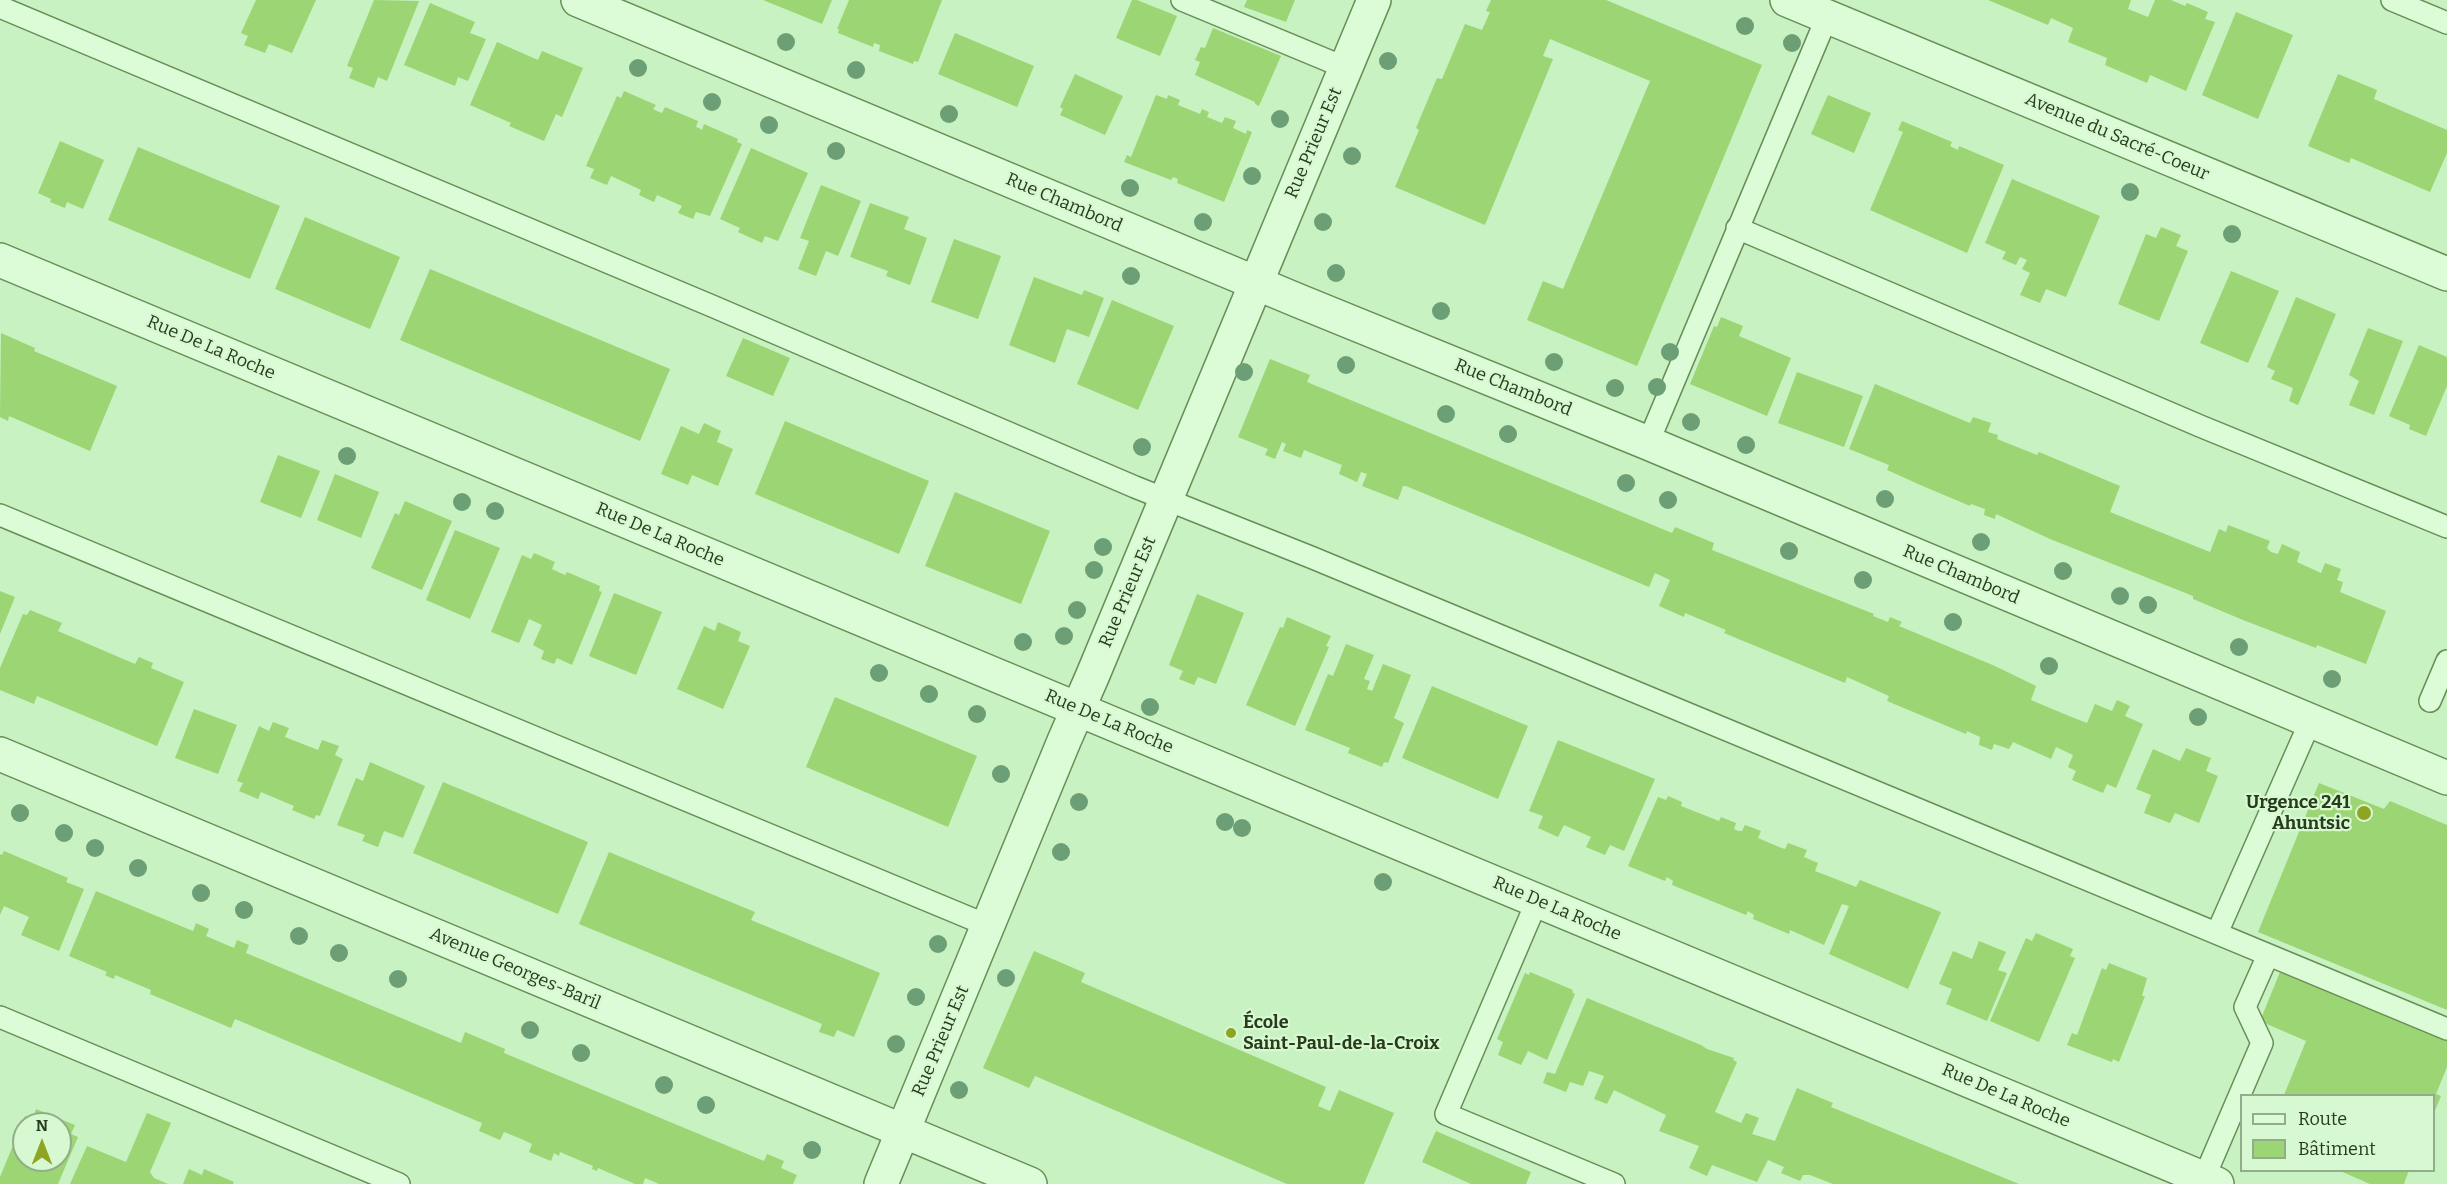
<!DOCTYPE html>
<meta charset="utf-8">
<style>
body{margin:0}
#map{position:relative;width:2447px;height:1184px;overflow:hidden;background:#c8f2c1;font-family:Bitter,serif}
canvas{display:block}
.legend{position:absolute;left:2240px;top:1094px;width:195px;height:78px;box-sizing:border-box;background:#d7f9d2;border:2px solid #91ad89;margin:0;padding:8px 10px;list-style:none;font-size:18px;color:#283c1c}
.legend li{display:flex;align-items:center;gap:12px;height:30px}
.legend b{width:30px;border:2px solid #91ad89}
.north{position:absolute;left:12px;top:1112px;width:60px;height:60px;box-sizing:border-box;background:#d7f9d2;border:2px solid #91ad89;border-radius:50%;rotate:0deg;font-size:16px;font-weight:700;line-height:24px;text-align:center;color:#283c1c}
.north::after{content:'';display:block;margin:auto;width:21px;height:27px;background:#8fa420;clip-path:polygon(50% 0,100% 100%,50% 72%,0 100%)}
</style>
<div id="map">
<canvas width="2447" height="1184"></canvas>
<ul class="legend">
<li><b style="height:8px;background:#dbfcd6"></b>Route</li>
<li><b style="height:16px;background:#9cd573"></b>Bâtiment</li>
</ul>
<div class="north">N</div>
</div>
<script>
const ctx = document.querySelector('canvas').getContext('2d');
ctx.lineJoin = 'round';
function fill(path, color) { ctx.fillStyle = color; ctx.fill(path, 'evenodd'); }
function stroke(path, color, width, dash) { ctx.strokeStyle = color; ctx.lineWidth = width; ctx.lineCap = dash ? 'butt' : 'round'; ctx.setLineDash(dash || []); ctx.stroke(path); }
function write(font, color, halo, rows, align = 'center') {
  ctx.font = font + ' Bitter,serif'; ctx.lineWidth = 4.5; ctx.setLineDash([]); ctx.textBaseline = 'middle'; ctx.strokeStyle = halo; ctx.fillStyle = color; for (const [text, x, y, turn = 0] of rows) {
    ctx.save(); ctx.translate(x, y); ctx.rotate((+turn || 0) * Math.PI / 180); ctx.textAlign = isNaN(turn) ? turn : align; if (halo) ctx.strokeText(text, 0, 0); ctx.fillText(text, 0, 0); ctx.restore();
  }
}
const building = new Path2D(`
 M256,0H316L292,53L269,44L265,53L244,45L248,36L241,33Z
 M374,0L419,1L387,81L378,77L374,88L349,78L353,68L347,66Z
 M763,0H832L822,24Z
 M849,0H942L918,62L914,61L913,64L879,51L880,45L874,43L873,47L838,33L839,29H837Z
 M1132,0H1137L1177,16L1160,56L1116,38Z
 M1247,0H1295L1286,22L1244,7Z
 M1491,0H1606L1762,65L1637,366L1527,320L1543,281L1563,289L1650,81L1550,39L1543,56L1553,59L1485,225L1395,187L1419,130L1416,128L1437,78L1442,79L1465,24L1482,30L1490,12L1486,11Z
 M1988,0H2131L2128,9L2148,17L2155,0H2171L2185,6L2187,3L2208,12L2205,19L2215,22L2186,91L2150,75L2147,83L2105,65L2107,58L2068,42L2073,28L2051,18L2048,25Z
 M430,3L475,22L470,33L486,39L468,81L458,77L455,86L404,65Z
 M2236,12L2293,35L2258,119L2202,95Z
 M1213,28L1281,56L1259,106L1255,104V102L1195,75L1200,62L1195,60L1201,47L1205,48Z
 M955,33L1034,66L1017,107L938,74Z
 M497,42L538,60L542,51L583,68L562,117L556,114L544,141L509,126L511,123L470,105Z
 M1075,74L1123,96L1105,135L1060,115L1063,109L1060,107Z
 M2338,74L2377,90L2374,99L2447,130V153L2430,192L2351,158L2349,163L2308,146Z
 M624,91L656,105L653,109L657,111L662,113L665,107L698,121L696,127L699,128L702,130L704,124L738,139L737,142L742,144L710,216L696,212L693,219L678,213L682,206L657,195L654,202L639,195L641,190L611,176L607,185L590,178L594,169L586,166L617,96L621,98Z
 M1156,95L1167,99L1168,95L1180,100L1178,105L1200,114L1202,109L1209,112L1207,117L1222,123L1225,117L1236,121L1233,128L1246,134L1247,130L1252,132L1224,202L1177,183L1178,179L1173,177L1171,180L1124,162L1127,155L1131,157Z
 M1828,95L1871,113L1854,153L1811,134Z
 M1902,121L1952,142L1950,146L1958,150L1959,146L2004,165L1967,253L1870,210L1903,132L1898,130Z
 M60,141L104,160L83,209L67,202L65,208L50,202L51,199L38,193Z
 M138,147L280,206L250,279L108,220Z
 M751,148L808,173L778,241L765,236L762,243L738,232L740,228L720,219Z
 M2012,179L2100,216L2066,297L2046,289L2040,303L2020,295L2030,273L2022,269L2027,260L2020,257L2016,265L2002,259L2006,252L1985,243Z
 M821,185L861,201L838,256L826,251L816,276L798,269L809,241L800,238Z
 M870,203L909,217L904,229L927,238L910,285L886,276L888,271L850,257Z
 M305,217L400,257L370,329L275,289Z
 M2161,227L2181,235L2176,246L2188,251L2159,321L2118,304L2146,234L2156,238Z
 M954,239L1001,256L978,319L931,302Z
 M430,269L670,369L640,441L400,340Z
 M2231,271L2279,291L2248,363L2200,343Z
 M1034,277L1082,295L1084,290L1104,298L1089,337L1067,329L1055,363L1009,345Z
 M2296,297L2336,314L2298,405L2289,401L2293,388L2271,379L2275,371L2267,367Z
 M1112,300L1174,326L1138,410L1077,384Z
 M1721,317L1743,326L1739,336L1791,358L1767,416L1690,384L1714,326L1717,327Z
 M2368,328L2403,341L2374,415L2349,405L2359,381L2349,375Z
 M1,333L35,348L34,351L117,386L90,451L9,416L8,421L0,417Z
 M743,338L790,358L773,396L726,376Z
 M2419,345L2447,357V386L2426,436L2409,429L2410,425L2389,416Z
 M1270,359L1310,375L1307,382L1348,399L1672,533L1675,527L1714,543L1712,550L1874,614L1873,616L1888,622L1890,617L1902,622L1899,626L1995,666L2036,686L2031,700L2069,716L2087,723L2095,704L2112,711L2117,700L2130,706L2125,716L2143,724L2116,788L2107,784L2103,793L2072,780L2076,771L2068,767L2073,755L2056,747L2051,759L2013,742L2009,749L1994,744L1992,750L1979,745L1980,737L1967,731L1966,734L1887,701L1889,696L1847,677L1845,683L1724,633L1726,630L1685,613L1684,617L1659,606L1670,580L1655,573L1649,587L1406,486H1403L1398,500L1362,486L1367,474L1361,472L1357,482L1339,474L1342,465L1324,458L1304,450L1301,458L1283,451L1286,444L1282,442L1275,459L1265,455L1268,449L1238,437Z
 M1797,372L1863,396L1844,447L1778,423Z
 M1875,384L1970,423L1973,417L1991,423L1988,432L1998,435L1997,439L2037,455L2039,452L2120,486L2110,512L2210,552L2219,529L2226,532L2228,525L2270,541L2267,548L2271,552L2278,554L2282,544L2300,552L2297,562L2321,573L2325,563L2341,569L2337,580L2343,582L2340,592L2386,611L2366,664L2317,645L2316,648L2243,620L2193,599V596L2050,539L1996,514L1995,519L1984,515L1985,509L1971,504L1970,506L1925,487L1887,470L1889,465L1849,449Z
 M785,421L929,481L899,554L755,494Z
 M704,423L721,431L717,442L733,449L718,486L692,475L688,485L661,474L681,426L699,434Z
 M278,455L320,471L301,518L260,502Z
 M335,474L379,492L361,538L317,520Z
 M955,492L1050,531L1021,604L925,566Z
 M405,501L452,521L422,590L371,568L395,513L399,515Z
 M455,530L500,548L470,619L426,600Z
 M534,553L555,562L552,569L565,575L567,572L600,586L599,591L602,592L572,665L557,658L554,664L541,659L544,651L533,645L542,625L529,619L519,643L491,632L522,555L531,559Z
 M0,591L15,597L0,634Z
 M614,593L662,612L636,675L589,656Z
 M1197,594L1244,613L1216,684L1198,677L1194,685L1179,679L1183,671L1169,665Z
 M30,610L62,623L58,631L135,664L139,657L153,663L151,668L184,682L157,746L37,696L34,704L0,690V668L23,614L27,615Z
 M1287,617L1331,636L1326,646L1329,647L1295,726L1246,705L1280,627L1283,628Z
 M718,622L741,632L738,641L750,646L723,709L677,689L704,626L715,631Z
 M1346,644L1374,655L1364,679L1370,681L1367,689L1372,691L1383,664L1411,675L1394,718L1404,723L1388,763L1384,762L1382,767L1348,753L1350,748L1305,730L1328,674L1333,676Z
 M1432,686L1528,726L1498,799L1402,758Z
 M835,697L977,756L948,827L806,767Z
 M194,709L237,725L218,774L175,758Z
 M273,722L289,728L285,737L318,750L322,740L339,746L335,755L343,759L320,816L316,815L314,819L292,810L294,806L261,792L258,799L239,791L243,783L237,781L259,726L269,731Z
 M1558,740L1655,779L1624,851L1610,845L1605,855L1586,847L1591,837L1564,825L1558,837L1538,828L1543,816L1529,811Z
 M2186,748L2211,758L2206,771L2218,776L2199,823L2175,813L2170,823L2144,813L2151,795L2136,789L2153,749L2180,761Z
 M370,762L425,786L403,838L384,831L378,847L362,841L365,835L337,825L356,778L363,781Z
 M443,782L588,842L558,914L413,853Z
 M2319,783L2384,809L2390,801L2447,825V1010L2258,932Z
 M1668,796L1682,802L1681,806L1719,821L1721,817L1736,823L1734,829L1738,831H1742L1745,825L1761,831L1758,838L1779,847L1785,849L1788,843L1807,850L1804,857L1818,863L1815,871L1856,887L1860,880L1941,912L1908,989L1829,954L1849,906L1842,904L1824,945L1790,930L1789,934L1753,919L1754,915L1748,911L1746,915L1672,885L1673,881L1667,877L1665,881L1628,866L1658,797L1666,800Z
 M4,851L68,878L66,882L84,889L59,951L21,935L29,917L4,906L0,915V854L2,855Z
 M609,852L755,912L751,920L880,973L854,1037L837,1030L834,1037L819,1032L822,1024L579,924Z
 M96,891L193,931L196,923L209,929L206,936L234,948L237,940L249,945L246,953L461,1043L465,1032L505,1049L504,1053L764,1161L767,1154L784,1161L781,1168L797,1175L793,1184H659L645,1178L643,1184H635L598,1168L597,1171L592,1169L593,1166L560,1152L559,1156L554,1153L551,1161L529,1152L532,1144L519,1138L504,1132L500,1140L479,1131L482,1123L235,1019L231,1028L150,994L151,990L115,975L114,979L109,977L105,975L107,972L69,956Z
 M2036,933L2073,949L2070,956L2075,958L2039,1042L1990,1021L2026,938L2032,941Z
 M1979,941L2006,952L1998,970L2007,973L1987,1021L1946,1004L1952,989L1939,984L1953,951L1972,959Z
 M1034,951L1085,973L1081,982L1326,1087L1318,1106L1330,1111L1339,1090L1394,1113L1364,1184H1287L1035,1076L1029,1088L983,1068Z
 M2109,963L2147,978L2142,996H2145L2119,1062L2113,1059L2112,1062L2067,1045L2072,1033L2077,1035L2102,968L2106,970Z
 M1530,972L1573,990L1572,992L1575,994L1547,1060L1528,1051L1521,1065L1498,1055L1503,1042L1497,1039L1525,973L1529,975Z
 M2280,972L2447,1041V1067L2436,1094L2441,1096L2434,1113L2433,1095H2284L2306,1041L2260,1021Z
 M1587,998L1701,1045L1707,1049L1734,1058L1733,1060L1737,1062L1715,1112L1741,1123L1746,1113L1759,1118L1752,1134L1775,1141L1797,1088L1833,1103L1831,1107L2019,1184H1833L1810,1175H1803L1800,1181L1781,1173L1784,1167L1768,1160L1757,1182L1712,1165L1707,1176L1689,1168L1699,1146L1659,1131L1666,1115L1614,1090L1607,1104L1594,1099L1604,1076L1589,1071L1583,1086L1570,1082L1566,1092L1543,1083L1547,1072L1555,1074Z
 M36,1109L75,1125L71,1134L78,1137L58,1184H0V1177L25,1116L33,1119ZM24,1124H60V1160H24Z
 M147,1113L171,1123L150,1172L154,1178L168,1184H70L87,1146L126,1162Z
 M1436,1131L1531,1172L1526,1184H1471L1422,1162Z
 M189,1169L202,1175L204,1169L234,1182L233,1184H183Z
 M2338,1170H2409L2404,1184H2370Z`);
const lane = new Path2D(`
 M1182,0L1346,68
 M2392,0L2447,23
 M0,7L712,306L1135,487L1313,558L2447,1029
 M1737,228L2200,426L2447,527
 M1648,443L1827,17
 M0,515L989,926
 M2430,701L2447,661
 M1537,901L1446,1114L1614,1184
 M2217,933L2310,722
 M0,1017L399,1184
 M2204,1178L2262,1043L2245,1007L2268,955`);
const street = new Path2D(`
 M578,0L1299,301L1648,443L2447,778
 M1787,0L2447,274
 M0,260L2217,1184
 M0,754L1030,1184
 M881,1184L1064,741L1092,677L1374,0`);
const trees = [
 [1745,26],
 [786,42],
 [1792,43],
 [1388,61],
 [638,68],
 [856,70],
 [712,102],
 [949,114],
 [1280,119],
 [769,125],
 [836,151],
 [1352,156],
 [1252,176],
 [1130,188],
 [2130,192],
 [1203,222],
 [1323,222],
 [2232,234],
 [1336,273],
 [1131,276],
 [1441,311],
 [1670,352],
 [1554,362],
 [1346,365],
 [1244,372],
 [1657,387],
 [1615,388],
 [1446,414],
 [1691,422],
 [1508,434],
 [1746,445],
 [1142,447],
 [347,456],
 [1626,483],
 [1885,499],
 [1668,500],
 [462,502],
 [495,511],
 [1981,542],
 [1103,547],
 [1789,551],
 [1094,570],
 [2063,571],
 [1863,580],
 [2120,596],
 [2148,605],
 [1077,610],
 [1953,622],
 [1064,636],
 [1023,642],
 [2239,647],
 [2049,666],
 [879,673],
 [2332,679],
 [929,694],
 [1150,707],
 [977,714],
 [2198,717],
 [1001,774],
 [1079,802],
 [20,813],
 [1225,822],
 [1242,828],
 [64,833],
 [95,848],
 [1061,852],
 [138,868],
 [1383,882],
 [201,893],
 [244,910],
 [299,936],
 [938,944],
 [339,953],
 [1006,978],
 [398,979],
 [916,997],
 [530,1030],
 [896,1044],
 [581,1053],
 [664,1085],
 [959,1090],
 [706,1105],
 [812,1150]
];
const markers = [
 [2364,813,8,"#8fa420"],
 [1231,1033,6,"#8fa420"]
];
const streetNames = [
 ["Avenue du Sacré-Coeur",2117,137,23],
 ["Rue Prieur Est",1314,143,-67],
 ["Rue Chambord",1064,203,23],
 ["Rue De La Roche",211,348,23],
 ["Rue Chambord",1513,388,22],
 ["Rue De La Roche",660,535,23],
 ["Rue Chambord",1961,575,23],
 ["Rue Prieur Est",1128,592,-67],
 ["Rue De La Roche",1109,722,23],
 ["Rue De La Roche",1557,909,23],
 ["Avenue Georges-Baril",515,969,23],
 ["Rue Prieur Est",941,1041,-67],
 ["Rue De La Roche",2006,1096,23]
];
const poiNames = [
 ["Urgence 241",2350,803],
 ["Ahuntsic",2350,824],
 ["École",1243,1023,"left"],
 ["Saint-Paul-de-la-Croix",1243,1044,"left"]
];
fill(building, '#9cd573');
stroke(lane, '#678e56', 24);
stroke(street, '#678e56', 36);
stroke(lane, '#dbfcd6', 21);
stroke(street, '#dbfcd6', 33);
ctx.fillStyle = '#6c9f76';
for (const [x, y] of trees) { ctx.beginPath(); ctx.arc(x, y, 9, 0, 2 * Math.PI); ctx.fill(); }
for (const [x, y, r, color] of markers) { const dot = new Path2D(); dot.arc(x, y, r, 0, 2 * Math.PI); ctx.fillStyle = color; ctx.fill(dot); stroke(dot, '#d7f9d2', 2); }
write('18px', '#283c1c', '#d7f9d2', streetNames);
write('bold 18px', '#283c1c', '#d7f9d2', poiNames, 'right');
</script>
